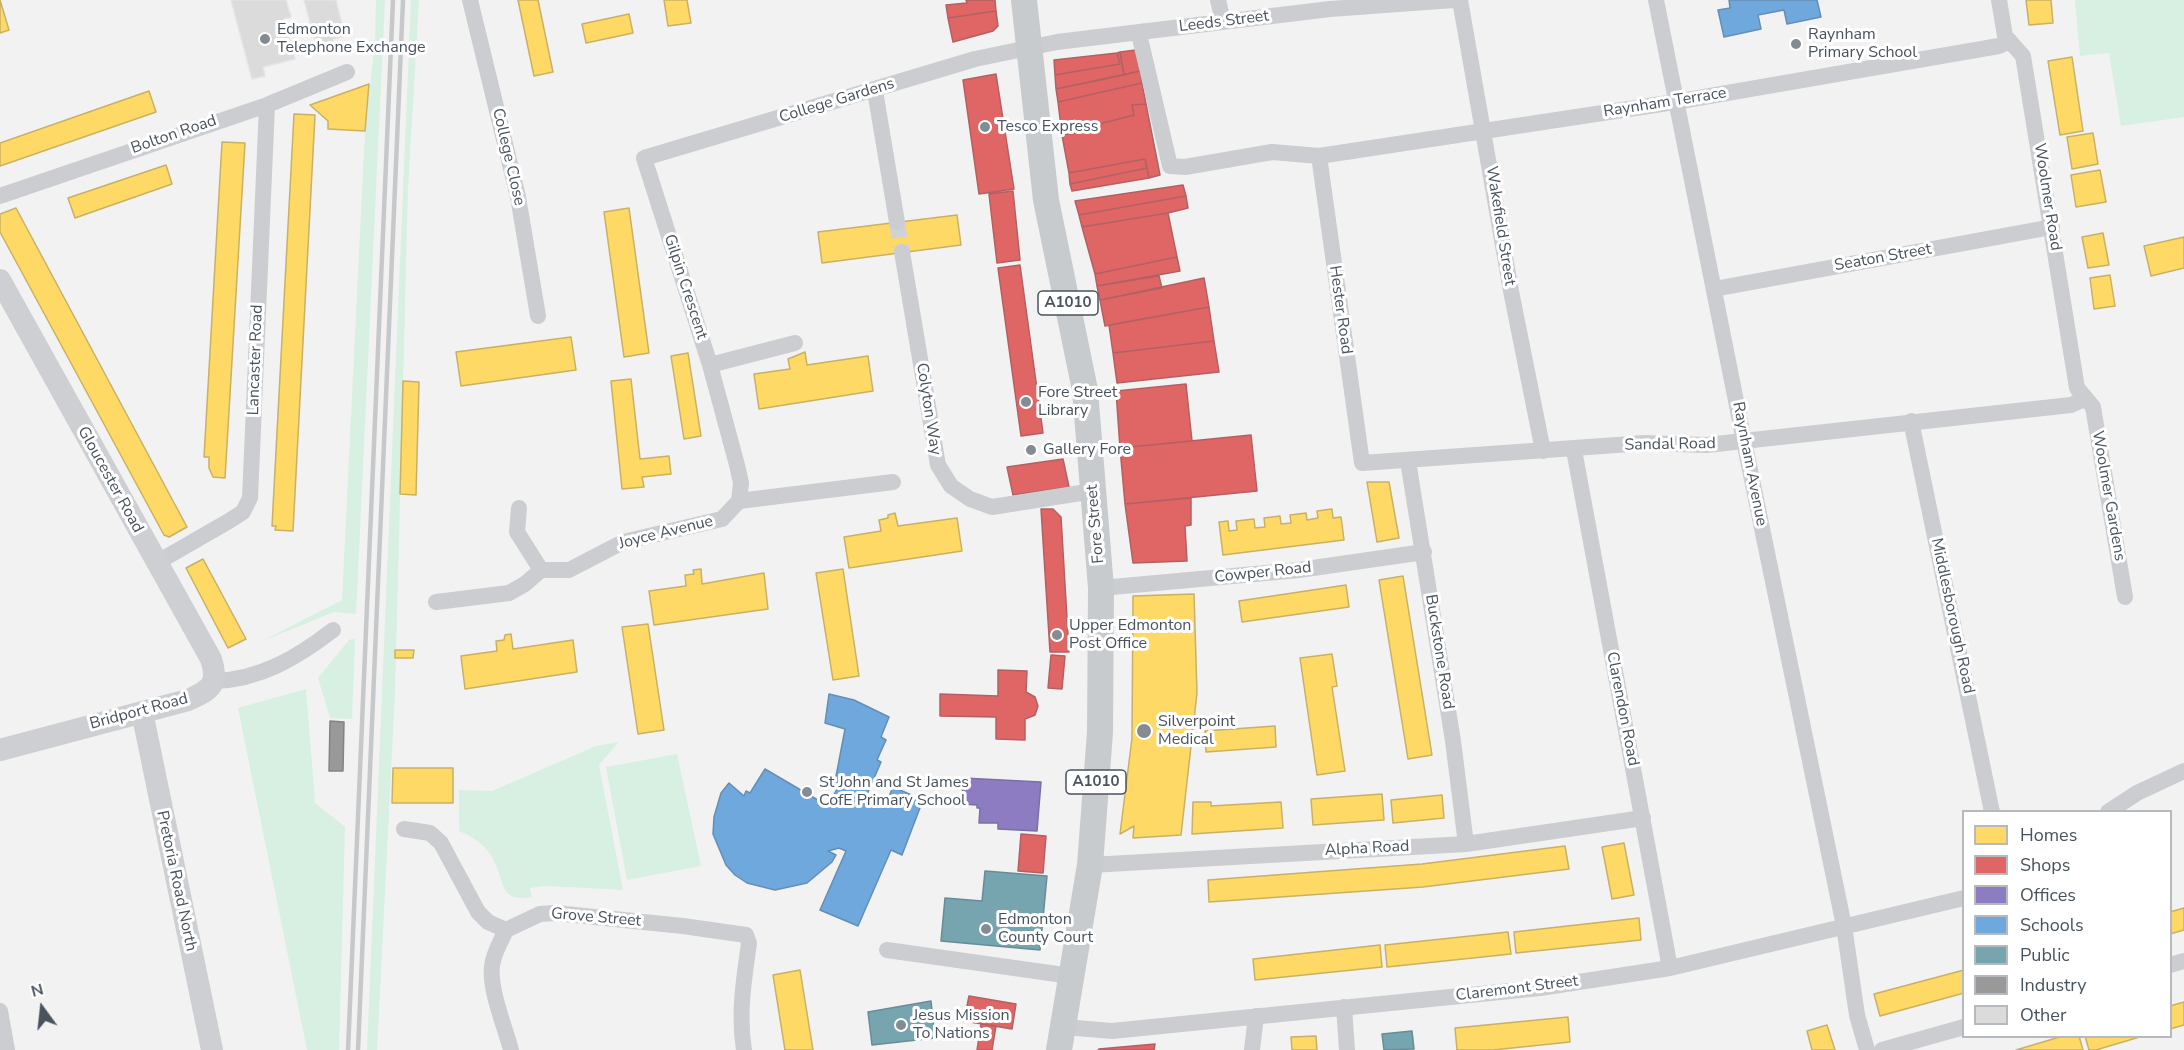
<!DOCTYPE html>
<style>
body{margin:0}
#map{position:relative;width:2184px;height:1050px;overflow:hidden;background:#f2f2f2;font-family:"Nunito Sans",sans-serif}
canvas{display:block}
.legend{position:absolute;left:1962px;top:810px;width:210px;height:228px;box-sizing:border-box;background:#fff;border:2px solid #b6babf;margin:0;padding:8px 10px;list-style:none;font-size:18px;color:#49535e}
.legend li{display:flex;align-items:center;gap:12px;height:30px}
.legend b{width:30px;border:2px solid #b6babf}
.north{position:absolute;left:12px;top:978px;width:60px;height:60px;-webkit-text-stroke:4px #fff;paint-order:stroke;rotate:345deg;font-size:16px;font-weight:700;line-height:24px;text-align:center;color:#49535e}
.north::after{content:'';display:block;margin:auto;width:21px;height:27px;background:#49535e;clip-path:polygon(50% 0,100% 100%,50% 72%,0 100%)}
</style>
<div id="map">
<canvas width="2184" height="1050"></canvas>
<ul class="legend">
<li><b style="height:16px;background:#ffd966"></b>Homes</li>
<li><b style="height:16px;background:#e06666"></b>Shops</li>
<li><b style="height:16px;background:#8e7cc3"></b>Offices</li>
<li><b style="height:16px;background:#6fa8dc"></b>Schools</li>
<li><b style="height:16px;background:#76a5af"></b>Public</li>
<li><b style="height:16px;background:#999"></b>Industry</li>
<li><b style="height:16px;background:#dbdbdc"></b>Other</li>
</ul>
<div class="north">N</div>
</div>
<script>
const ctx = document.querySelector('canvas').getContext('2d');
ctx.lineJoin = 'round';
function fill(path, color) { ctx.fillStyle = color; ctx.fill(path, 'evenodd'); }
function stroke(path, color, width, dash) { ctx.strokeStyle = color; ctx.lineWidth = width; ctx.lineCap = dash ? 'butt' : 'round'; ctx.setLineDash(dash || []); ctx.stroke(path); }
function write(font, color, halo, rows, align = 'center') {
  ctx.font = font + ' "Nunito Sans",sans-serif'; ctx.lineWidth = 6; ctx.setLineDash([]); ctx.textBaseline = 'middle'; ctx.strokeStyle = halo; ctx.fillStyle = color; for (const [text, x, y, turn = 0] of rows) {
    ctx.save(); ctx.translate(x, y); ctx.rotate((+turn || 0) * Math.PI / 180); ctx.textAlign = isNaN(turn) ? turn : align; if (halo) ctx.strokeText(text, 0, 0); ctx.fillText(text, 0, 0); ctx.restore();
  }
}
const green = new Path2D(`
 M376,0H385L356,614L334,612L260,642L342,600L365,131L375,42Z
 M411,0H419L408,189L395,692L377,1050H367Z
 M2075,0H2184V117L2121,126L2109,53L2080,56Z
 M355,638L352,719L330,718L318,678L349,640Z
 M306,689L315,803L345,827L339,1050H307L238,708Z
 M619,742L599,765L623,890L547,886L530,888L532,897C499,903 505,882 494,861C487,846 474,837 459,831V790L492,791L596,746Z
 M677,754L701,866L627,880L606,767Z`);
const homes = new Path2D(`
 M0,0L9,30L0,33Z
 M518,0H538L553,72L534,76Z
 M664,0H687L691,23L668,26Z
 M2026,0H2051L2053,23L2029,25Z
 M629,14L633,33L586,43L582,24Z
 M2072,57L2083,131L2060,135L2048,61Z
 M369,84L365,131L328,129V121L310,105Z
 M149,91L156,112L0,166V143Z
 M294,114L315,115L293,531L275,530L276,526H272Z
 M2093,133L2098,164L2072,169L2067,137Z
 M222,142L245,143L225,478L213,477L209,468V457H204Z
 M166,165L172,184L75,218L68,198Z
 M2100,170L2106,202L2076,207L2071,175Z
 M16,208L187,527L169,537L164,535L0,232V214Z
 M629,208L649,353L624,357L604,212Z
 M957,215L961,245L822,263L818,232Z
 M2103,233L2109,265L2088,268L2082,237Z
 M2184,237V268L2151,276L2144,246Z
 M2110,275L2115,306L2094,309L2090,278Z
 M571,337L576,370L461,386L456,352Z
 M805,352L807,365L868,356L873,391L759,409L754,374L790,369L788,359Z
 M688,353L701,436L684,439L671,356Z
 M631,379L640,459L669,456L671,474L642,477L644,487L622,489L611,381Z
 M403,381L419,382L416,495L400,494Z
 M1367,482H1389L1399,538L1377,542Z
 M1332,509L1333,518L1341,517L1344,540L1223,555L1219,522L1228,521L1229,531L1237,530L1236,521L1254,519L1255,528L1265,527L1264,518L1280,516L1281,524L1291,523L1290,515L1306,513L1307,520L1318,518L1317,511Z
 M895,513L898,526L957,518L962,551L849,568L844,537L881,531L879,520L888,518V515Z
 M203,559L246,639L228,648L186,568Z
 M701,569L702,584L764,573L768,609L654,625L649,591L686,586L685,575L694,574L693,570Z
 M843,569L859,676L833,680L816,573Z
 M1403,576L1432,755L1408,759L1379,580Z
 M1346,585L1349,607L1242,622L1239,601Z
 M1194,594L1197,693L1181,835L1133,838L1134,826L1120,834L1132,738L1133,596Z
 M648,624L664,730L638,734L622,627Z
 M511,634L513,649L573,640L577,672L465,689L461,656L497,651L496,641L504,640L505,635Z
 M395,650H414L413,658H395Z
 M1332,654L1337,686L1332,687L1345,771L1317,775L1300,658Z
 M1275,726L1276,747L1206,752L1205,731Z
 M393,768H453V803H392Z
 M1382,794L1384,820L1313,825L1311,799Z
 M1442,795L1444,818L1393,823L1391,800Z
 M1193,802H1211V806L1281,802L1283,828L1192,834Z
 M1624,843L1634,895L1612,899L1602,847Z
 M1565,846L1569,869L1423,887L1209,902L1208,880L1422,864Z
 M2184,908V930L2170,934V912Z
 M1639,918L1641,940L1516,953L1514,932Z
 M1508,932L1511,954L1387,967L1385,945Z
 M1380,945L1382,967L1255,980L1253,959Z
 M800,970L813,1050H785L773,975Z
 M1964,970V993L1880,1016L1874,994Z
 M2184,1002V1025L2170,1029V1006Z
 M1568,1017L1570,1042L1493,1050H1457L1455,1028Z
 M1827,1025L1835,1050H1812L1807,1031Z
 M1316,1036L1317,1050H1292L1291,1037Z
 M2063,1036H2079L2083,1050H2016Z
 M2085,1036H2143L2096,1050H2089Z`);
const shops = new Path2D(`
 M966,0H995L996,11L948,18L946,5L967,3Z
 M996,11L998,26L993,31L953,42L948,18Z
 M1136,50L1140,71L1124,75L1120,52Z
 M1120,52L1124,75L1056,89L1055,75L1120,64L1117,53Z
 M1117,53L1120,64L1055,75L1054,60Z
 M1140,71L1142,83L1058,102L1056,89Z
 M996,74L1014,189L979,194L963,80Z
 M1142,83L1146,104L1132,105L1134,115L1095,125L1088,131L1062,135L1058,102Z
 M1146,104L1160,175L1149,178L1145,159L1069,173L1062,135L1088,131L1095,125L1134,115L1132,105Z
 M1145,159L1147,168L1070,184L1069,173Z
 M1147,168L1149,178L1072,191L1070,184Z
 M1183,185L1186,196L1079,215L1075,201Z
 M1013,191L1020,260L997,263L989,194Z
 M1186,196L1188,208L1168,213L1082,227L1079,215Z
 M1168,213L1177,257L1095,274L1082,227Z
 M1177,257L1180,271L1097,286L1095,274Z
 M1020,265L1043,433L1021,436L998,268Z
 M1159,276L1162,288L1100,300L1097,286Z
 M1204,278L1209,307L1105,326L1100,300Z
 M1209,307L1214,341L1113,353L1109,325Z
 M1214,341L1219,372L1117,383L1113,353Z
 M1186,384L1192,441L1120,448L1116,391Z
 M1251,435L1257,491L1125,504L1120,448Z
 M1063,459L1069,487L1013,495L1007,467Z
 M1191,498V525L1185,526L1187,561L1133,563L1125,504Z
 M1041,509H1053L1061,517L1069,652H1050Z
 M1051,655L1065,656L1062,689L1048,688Z
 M998,670L1027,671L1026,692L1035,697L1038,706L1035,715L1025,719V740L996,739V717L940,716V694L998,696Z
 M1021,834L1046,836L1043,873L1018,871Z
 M969,996L1016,1004L1012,1029L964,1021Z
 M981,1024L996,1026L992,1050H977Z
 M1155,1044L1154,1050H1098L1099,1049Z`);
const offices = new Path2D(`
 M963,778L1041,782L1037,831L998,829V823H979L980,808H977V805L962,804Z`);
const schools = new Path2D(`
 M1729,0H1817L1821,17L1787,24L1784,10L1758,15L1761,29L1724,37L1718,10L1730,8Z
 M829,694L854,700L889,717L881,737L886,740L877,760L881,762L865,799L884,808L893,787L923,800L902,855L891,850L858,926L820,910L846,851L839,848L828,851L836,855L832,862L807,883L775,890L747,883L735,875L726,865L713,834L714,817L721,793L729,783L744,796L746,791L750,793L765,769L828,806L837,789L834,787L845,729L825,723Z`);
const public = new Path2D(`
 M985,871L1047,876L1040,950L941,941L945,898L982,901Z
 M931,1001L935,1038L872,1045L868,1012Z
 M1412,1031L1414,1049L1384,1050L1382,1034Z`);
const industry = new Path2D(`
 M330,721L344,722L343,771H329Z`);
const building = new Path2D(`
 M231,0H286L291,17L284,19L295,59L263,67L265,76L252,79Z
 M304,0H336L345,36L333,39L335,46L324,49L322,43L316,44Z`);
const streetTunnel = new Path2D(`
 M897,222L902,252`);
const street = new Path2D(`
 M470,0L518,197L538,316
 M1218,0L1223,21
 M1460,0L1511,291L1543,451
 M1656,0L1744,441L1844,926L1857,1015L1867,1050
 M1999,0L2005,36L2023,56L2077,388L2093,407L2125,597
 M1139,34L1170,166L1185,167L1272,152L1319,156L1675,102L1999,46L2010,41
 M875,91L897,222
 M1319,156L1362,463L1645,443L1707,445L2071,405L2084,399
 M0,196L267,105L347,72
 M902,252L938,465L951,486L970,499L992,507L1093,491
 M1714,289L2052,227
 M710,365L795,343
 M1911,421L1992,812
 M1574,450L1670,968
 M1408,461L1453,741L1466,844
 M739,501L893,482
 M519,508L517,532L541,570
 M156,563L229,521L243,512L250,498L267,105
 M541,570H569L623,542L722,519L739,501L741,483L737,465L710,365L644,158L975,59L1057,42L1330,9L1454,0
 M1101,588L1299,570L1424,552
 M436,602L509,593L525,584L541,570
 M214,681C260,680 298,657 333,630
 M2108,812L2137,793L2184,771
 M404,829L430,833L441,843L478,912L488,922L506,930
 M1090,865L1466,844L1643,818
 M887,950L1071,976
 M2170,965L2184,961
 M1344,1007L1347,1050
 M0,1011L7,1050
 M1064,1027L1112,1031L1540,988L1670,968L1964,898
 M511,1050C505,1027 489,989 492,966C493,954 501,941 506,930L540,914L555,913L683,926L746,935L749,943C744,980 738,1013 744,1050
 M1252,1050L1256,1016
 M1882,1050L1964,1027`);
const secondary = new Path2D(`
 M0,280L211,659C219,684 211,690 188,700L0,750
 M142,712L212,1050`);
const primary = new Path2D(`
 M1024,0L1046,200L1085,390L1101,588L1100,732L1090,865L1059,1050`);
const rail = new Path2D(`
 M348,1050L393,0
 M358,1050L403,0`);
const markers = [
 [265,39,6,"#848b92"],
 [1796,44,6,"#848b92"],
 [985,127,6,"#848b92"],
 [1026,402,6,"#848b92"],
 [1031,450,6,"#848b92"],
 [1057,635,6,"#848b92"],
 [1144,731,8,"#848b92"],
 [807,792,6,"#848b92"],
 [986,929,6,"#848b92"],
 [901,1025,6,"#848b92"]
];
const shields = [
 [1068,303,60],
 [1096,782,60]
];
const shieldNames = [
 ["A1010",1068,303],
 ["A1010",1096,782]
];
const streetNames = [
 ["Leeds Street",1224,22,-7],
 ["College Gardens",837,101,-17],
 ["Raynham Terrace",1665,103,-9],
 ["Bolton Road",174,135,-19],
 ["College Close",508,157,77],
 ["Woolmer Road",2047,197,81],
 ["Wakefield Street",1500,226,81],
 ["Seaton Street",1883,258,-10],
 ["Gilpin Crescent",685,287,72],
 ["Hester Road",1340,310,82],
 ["Lancaster Road",256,360,-88],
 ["Colyton Way",928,409,81],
 ["Sandal Road",1670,445,-1],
 ["Raynham Avenue",1749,464,79],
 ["Gloucester Road",110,480,61],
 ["Woolmer Gardens",2108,496,80],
 ["Fore Street",1096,524,-95],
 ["Joyce Avenue",666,533,-14],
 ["Cowper Road",1263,573,-6],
 ["Middlesborough Road",1952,616,78],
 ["Buckstone Road",1439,652,81],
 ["Clarendon Road",1622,709,79],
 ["Bridport Road",139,712,-15],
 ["Alpha Road",1367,849,-3],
 ["Pretoria Road North",176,881,78],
 ["Grove Street",596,918,5],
 ["Claremont Street",1517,989,-7]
];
const poiNames = [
 ["Edmonton",277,30],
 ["Telephone Exchange",277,48],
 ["Raynham",1808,35],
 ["Primary School",1808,53],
 ["Tesco Express",997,127],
 ["Fore Street",1038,393],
 ["Library",1038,411],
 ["Gallery Fore",1043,450],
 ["Upper Edmonton",1069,626],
 ["Post Office",1069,644],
 ["Silverpoint",1158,722],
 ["Medical",1158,740],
 ["St John and St James",819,783],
 ["CofE Primary School",819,801],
 ["Edmonton",998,920],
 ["County Court",998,938],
 ["Jesus Mission",913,1016],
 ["To Nations",913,1034]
];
fill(green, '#d7f0e2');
fill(homes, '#ffd966');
stroke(homes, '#c8b164', 1.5);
fill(shops, '#e06666');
stroke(shops, '#b36064', 1.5);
fill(offices, '#8e7cc3');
stroke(offices, '#7970a5', 1.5);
fill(schools, '#6fa8dc');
stroke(schools, '#648eb6', 1.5);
fill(public, '#76a5af');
stroke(public, '#688c97', 1.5);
fill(industry, '#999');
stroke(industry, '#818487', 1.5);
fill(building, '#dbdbdc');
stroke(building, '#e3e4e5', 1.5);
stroke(streetTunnel, '#d0d2d4', 16, [16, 8]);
stroke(street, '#cbcdd0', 16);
stroke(secondary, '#cdcfd2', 22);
stroke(primary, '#c8cbce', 26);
stroke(rail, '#c6c8ca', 4.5);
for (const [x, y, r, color] of markers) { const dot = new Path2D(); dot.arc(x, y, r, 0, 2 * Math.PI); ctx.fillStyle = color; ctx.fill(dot); stroke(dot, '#fff', 2); }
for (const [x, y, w] of shields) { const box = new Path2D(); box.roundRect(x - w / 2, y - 12, w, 24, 4.5); ctx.fillStyle = '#fff'; ctx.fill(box); stroke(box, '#49535e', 1.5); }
write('bold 15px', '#49535e', null, shieldNames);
write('16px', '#49535e', '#fff', streetNames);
write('16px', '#49535e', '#fff', poiNames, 'left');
</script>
